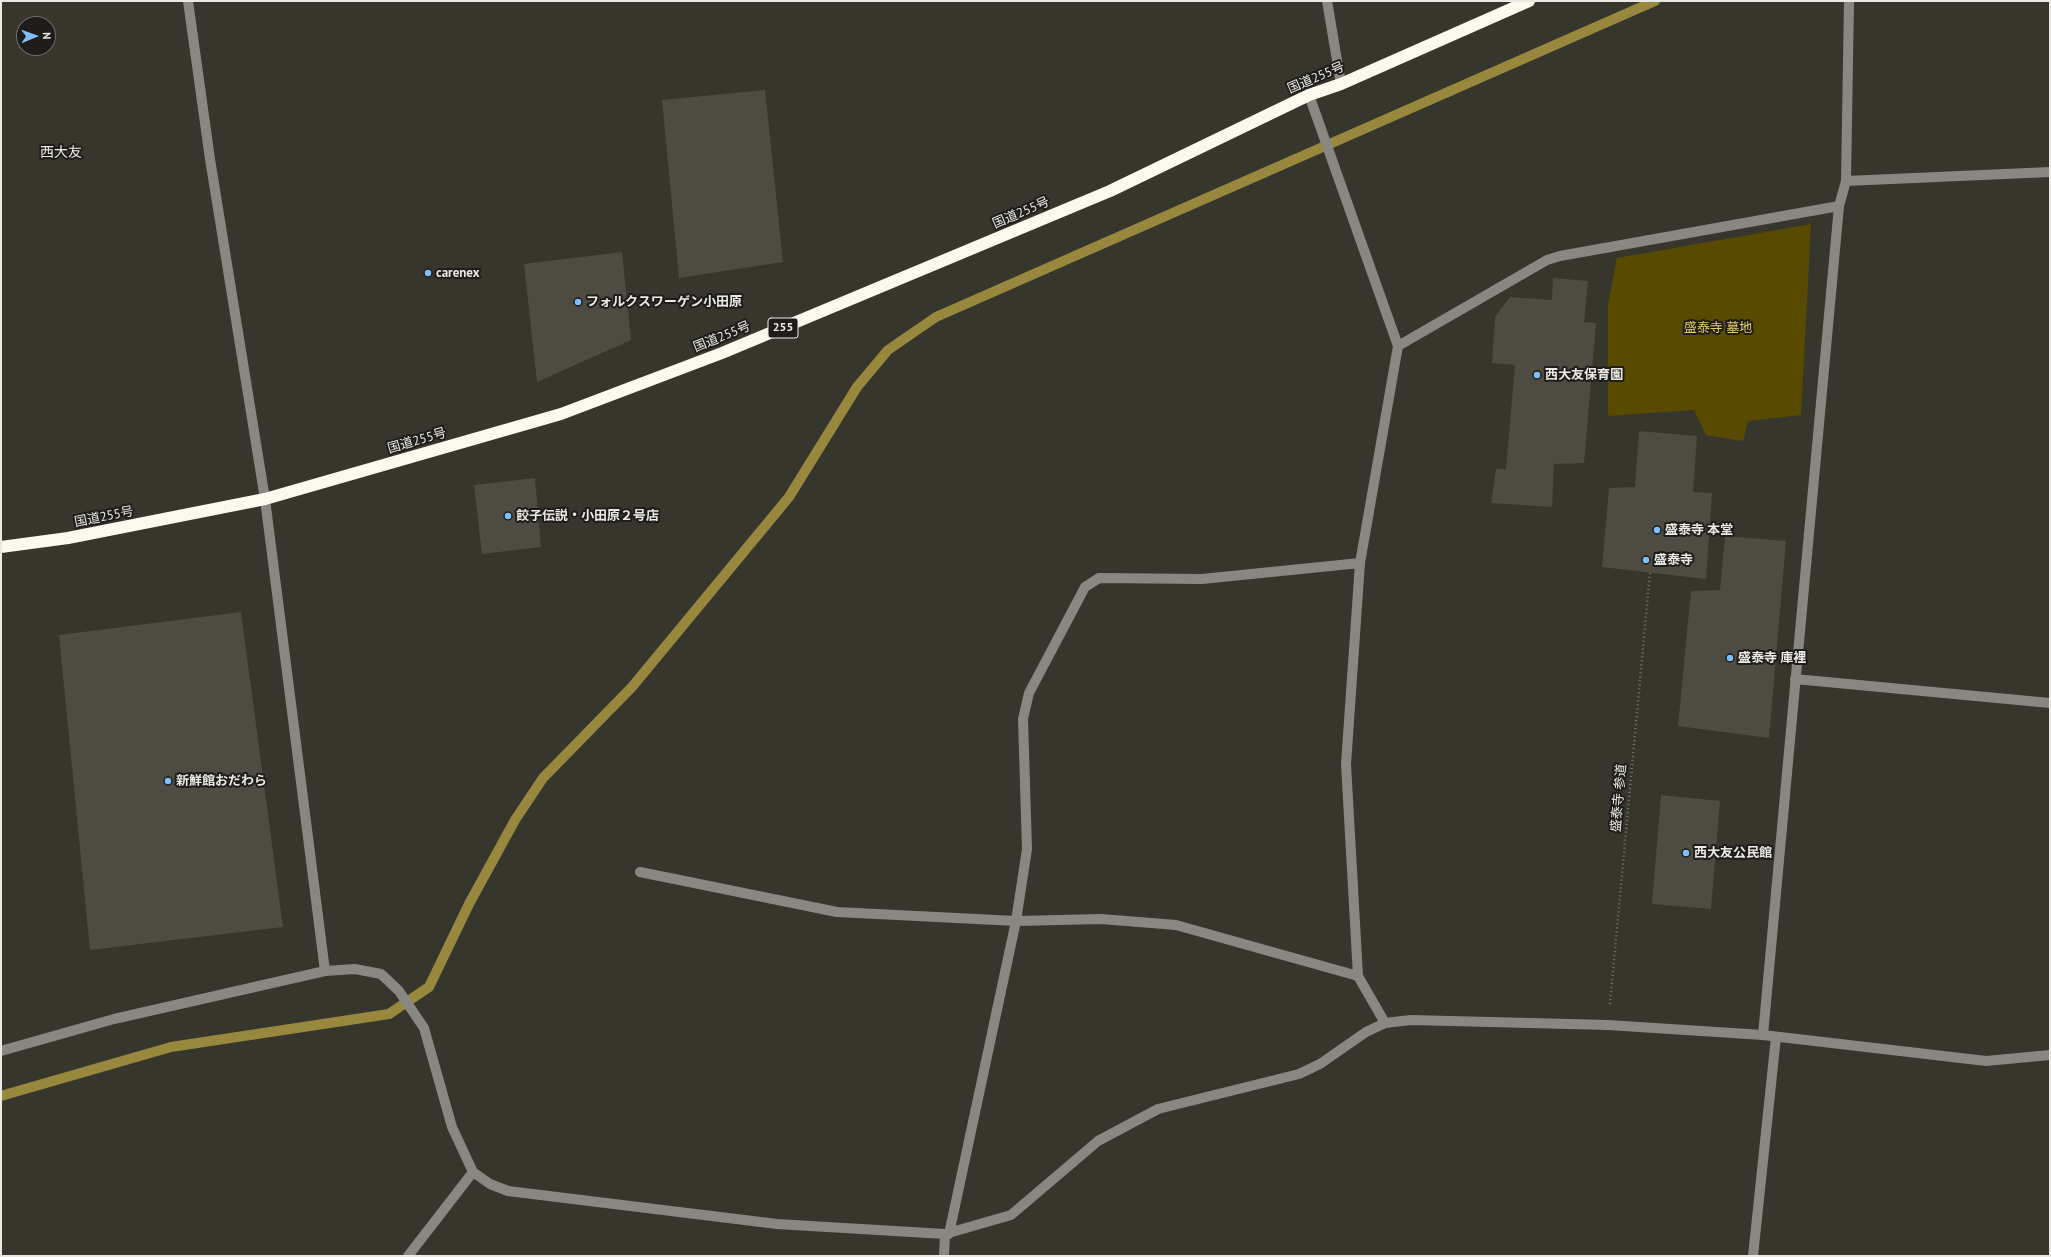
<!DOCTYPE html>
<meta charset="utf-8">
<style>
body{margin:0}
#map{position:relative;width:2051px;height:1257px;overflow:hidden;background:#37362d;font-family:"PT Sans",sans-serif}
canvas{display:block}
.frame{position:absolute;inset:0;border:2px solid #eae9e4;pointer-events:none}
.north{position:absolute;left:16px;top:16px;width:40px;height:40px;box-sizing:border-box;background:#1e1d19;border:1px solid #706f6a;border-radius:50%;rotate:88deg;font-size:11px;font-weight:700;line-height:16px;text-align:center;color:#eae9e4}
.north::after{content:'';display:block;margin:auto;width:14px;height:18px;background:#7ebef9;clip-path:polygon(50% 0,100% 100%,50% 72%,0 100%)}
</style>
<div id="map">
<canvas width="2051" height="1257"></canvas>
<div class="frame"></div>
<div class="north">N</div>
</div>
<script>
const ctx = document.querySelector('canvas').getContext('2d');
ctx.lineJoin = 'round';
function fill(path, color) { ctx.fillStyle = color; ctx.fill(path, 'evenodd'); }
function stroke(path, color, width, dash) { ctx.strokeStyle = color; ctx.lineWidth = width; ctx.lineCap = dash ? 'butt' : 'round'; ctx.setLineDash(dash || []); ctx.stroke(path); }
function write(font, color, halo, rows, align = 'center') {
  ctx.font = font + ' "PT Sans","Noto Sans JP",sans-serif'; ctx.lineWidth = 4; ctx.setLineDash([]); ctx.textBaseline = 'middle'; ctx.strokeStyle = halo; ctx.fillStyle = color; for (const [text, x, y, turn = 0] of rows) {
    ctx.save(); ctx.translate(x, y); ctx.rotate((+turn || 0) * Math.PI / 180); ctx.textAlign = isNaN(turn) ? turn : align; if (halo) ctx.strokeText(text, 0, 0); ctx.fillText(text, 0, 0); ctx.restore();
  }
}
const green = new Path2D(`
 M1811,224L1801,415L1748,421L1743,441L1706,435L1694,410L1608,416V304L1617,258Z`);
const stream = new Path2D(`
 M1,1096L171,1047L389,1014L429,987L469,904L515,820L543,778L632,687L789,497L857,387L888,350L936,317L1655,1`);
const building = new Path2D(`
 M765,90L783,262L679,278L662,100Z
 M622,252L631,340L537,382L524,264Z
 M1553,278L1588,281L1584,322L1596,323L1584,463L1554,464L1552,507L1491,503L1496,469H1506L1515,365L1492,363L1495,317L1510,297L1552,300Z
 M1639,431L1697,436L1693,492L1712,493L1706,579L1602,567L1609,488L1635,487Z
 M535,478L541,547L482,554L474,485Z
 M1725,536L1786,541L1769,738L1678,726L1691,591L1720,590Z
 M241,612L283,927L90,950L59,635Z
 M1661,795L1720,801L1711,909L1652,904Z`);
const path = new Path2D(`
 M1610,1004L1650,572`);
const minor = new Path2D(`
 M188,1L210,159L265,499L325,971
 M1327,1L1341,84
 M1309,95L1398,346L1360,563L1346,764L1358,976L1385,1023
 M1846,181L2050,172
 M1398,346L1547,260L1560,256L1839,206
 M1795,679L2050,703
 M640,872L837,912L1016,921L1101,919L1176,925L1358,976
 M1763,1035L1839,206L1846,181L1849,1
 M1,1051L114,1019L325,971L355,969L381,974L399,991L424,1028L452,1127L473,1172L490,1184L508,1191L777,1224L945,1234L1011,1215L1098,1141L1158,1109L1299,1074L1320,1064L1366,1032L1385,1023L1411,1020L1608,1025L1763,1035L1986,1061L2050,1055
 M949,1234L1016,921L1027,849L1023,719L1029,693L1085,587L1099,578L1202,579L1360,563
 M408,1256L473,1172
 M944,1256L945,1234
 M1753,1256L1776,1037`);
const highway = new Path2D(`
 M1,547L68,538L265,499L561,414L722,353L1110,191L1309,95L1341,84L1529,1`);
const markers = [
 [428,273,4,"#7ebef9"],
 [578,302,4,"#7ebef9"],
 [1537,375,4,"#7ebef9"],
 [508,516,4,"#7ebef9"],
 [1657,530,4,"#7ebef9"],
 [1646,560,4,"#7ebef9"],
 [1730,658,4,"#7ebef9"],
 [168,781,4,"#7ebef9"],
 [1686,853,4,"#7ebef9"]
];
const shields = [
 [783,328,30]
];
const shieldNames = [
 ["255",783,328]
];
const streetNames = [
 ["国道255号",1316,78,-23],
 ["国道255号",1021,213,-23],
 ["国道255号",722,337,-22],
 ["国道255号",417,441,-16],
 ["国道255号",104,517,-11],
 ["盛泰寺 参道",1619,798,-85]
];
const poiNames = [
 ["carenex",436,273],
 ["フォルクスワーゲン小田原",586,302],
 ["西大友保育園",1545,375],
 ["餃子伝説・小田原２号店",516,516],
 ["盛泰寺 本堂",1665,530],
 ["盛泰寺",1654,560],
 ["盛泰寺 庫裡",1738,658],
 ["新鮮館おだわら",176,781],
 ["西大友公民館",1694,853]
];
const parkNames = [
 ["盛泰寺 墓地",1718,328]
];
const neighbourhoodNames = [
 ["西大友",61,153]
];
fill(green, '#584b00');
stroke(stream, '#97883e', 10);
fill(building, '#4d4b42');
stroke(path, '#77766f', 2.5, [1, 3]);
stroke(minor, '#888782', 10);
stroke(highway, '#fbf9ee', 12);
for (const [x, y, r, color] of markers) { const dot = new Path2D(); dot.arc(x, y, r, 0, 2 * Math.PI); ctx.fillStyle = color; ctx.fill(dot); stroke(dot, '#1e1d19', 1.5); }
for (const [x, y, w] of shields) { const box = new Path2D(); box.roundRect(x - w / 2, y - 10, w, 20, 3); ctx.fillStyle = '#1e1d19'; ctx.fill(box); stroke(box, '#eae9e4', 1); }
write('bold 12px', '#eae9e4', null, shieldNames);
write('13px', '#eae9e4', '#1e1d19', streetNames);
write('bold 13px', '#eae9e4', '#1e1d19', poiNames, 'left');
write('13px', '#e3cd66', '#1e1d19', parkNames);
write('14px', '#eae9e4', '#1e1d19', neighbourhoodNames);
</script>
